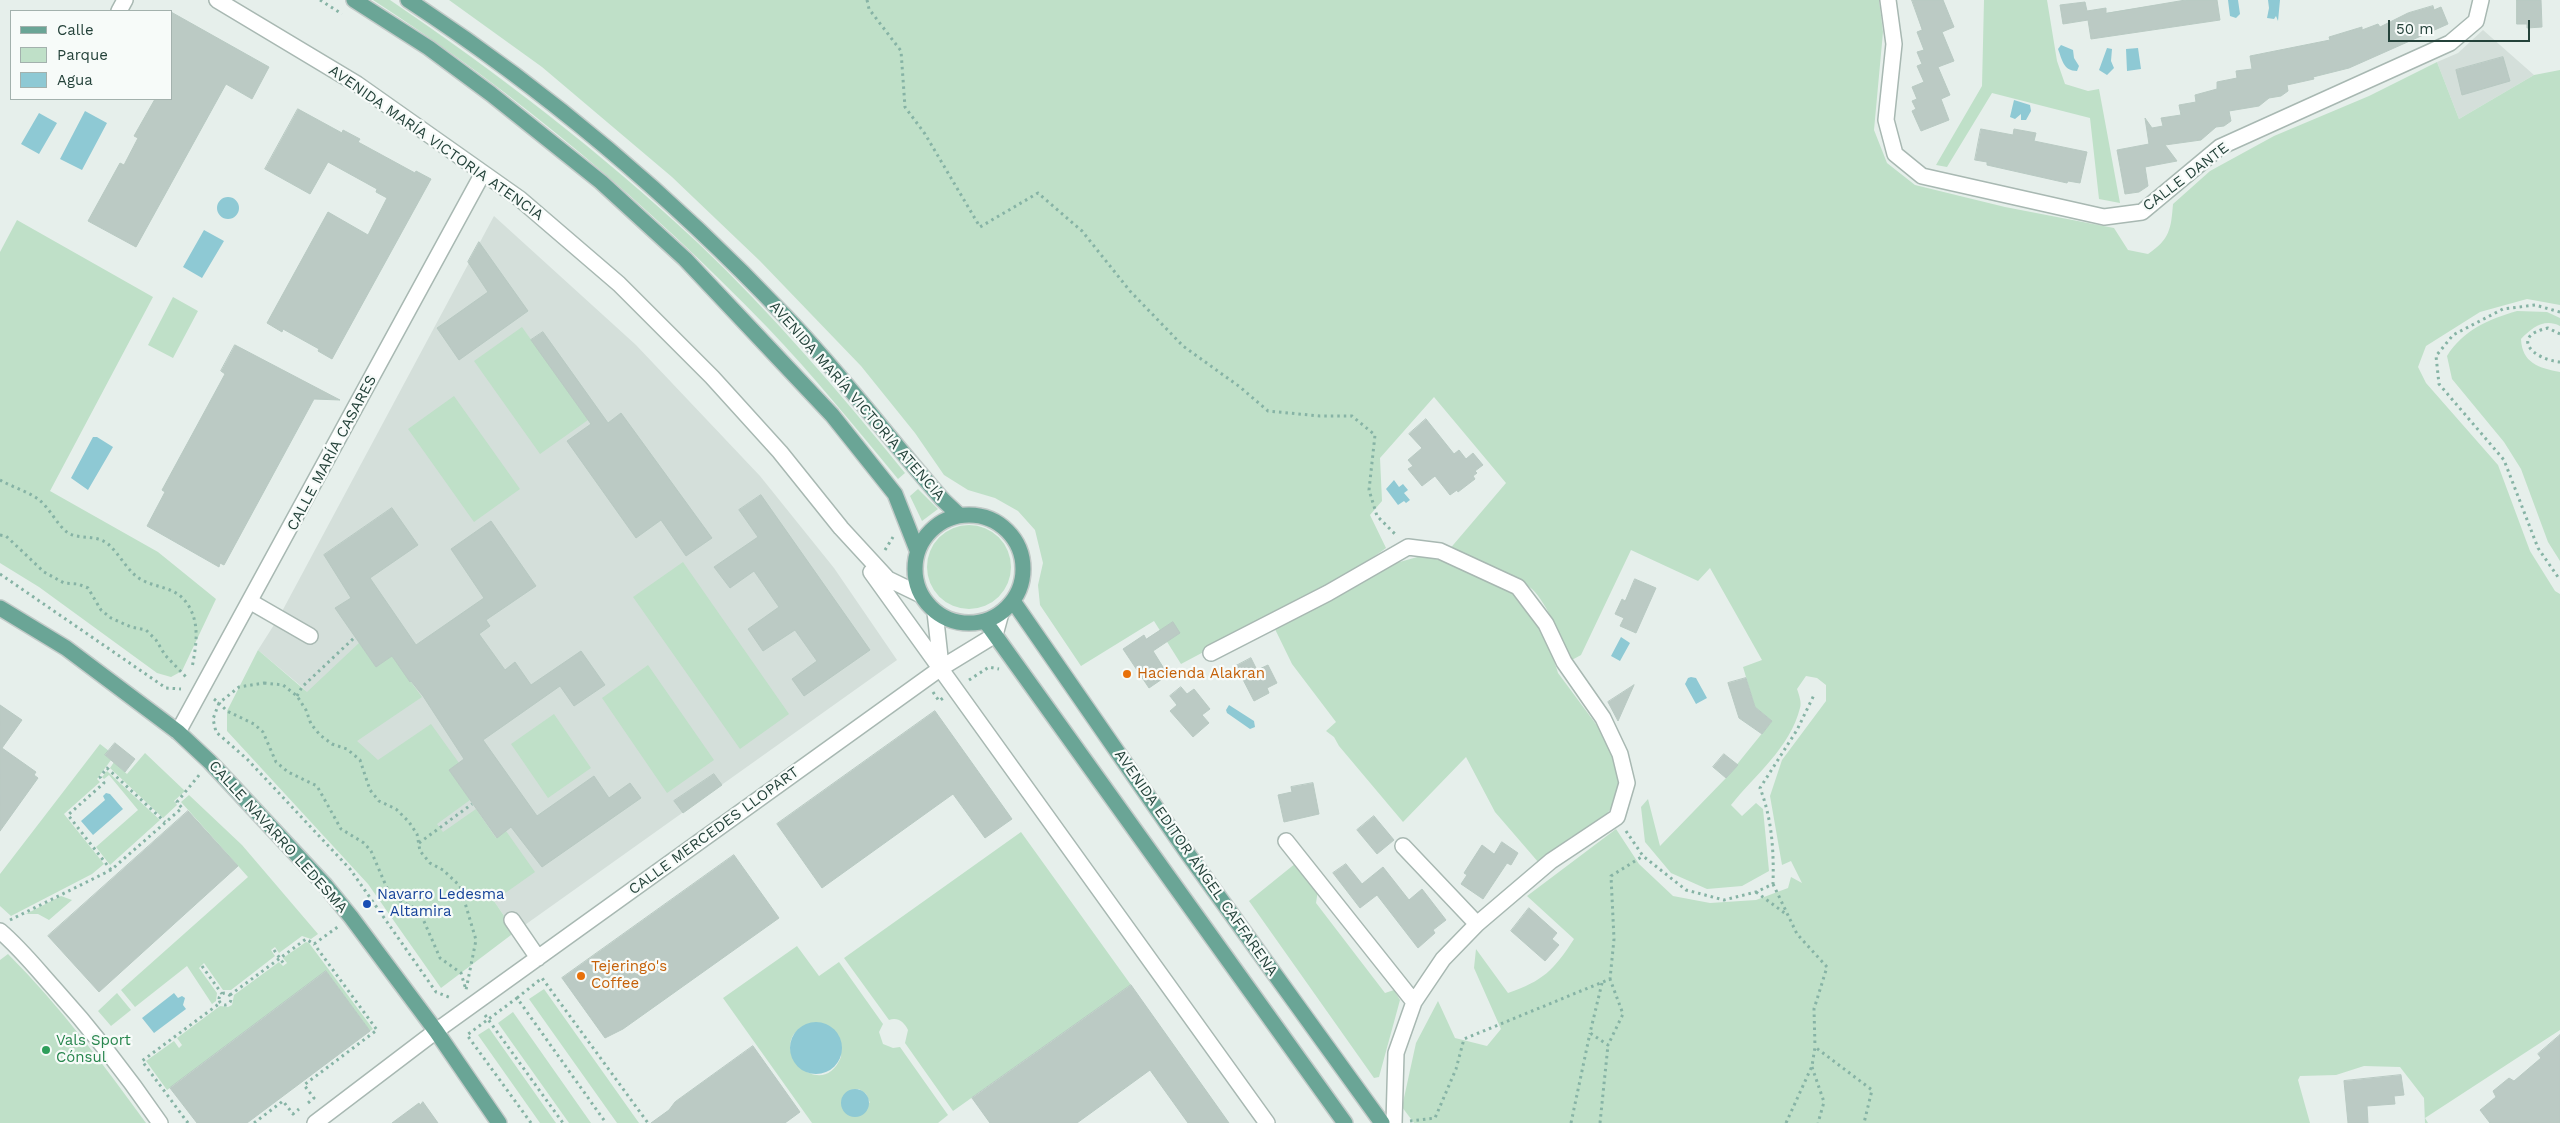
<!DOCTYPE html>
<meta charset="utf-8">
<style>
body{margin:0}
#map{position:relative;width:2560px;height:1123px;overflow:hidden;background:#e6efeb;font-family:"Work Sans",sans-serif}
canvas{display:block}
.legend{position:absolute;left:10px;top:10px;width:162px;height:90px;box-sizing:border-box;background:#f7fbf9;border:1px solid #a3b1ad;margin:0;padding:6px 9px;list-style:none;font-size:15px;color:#24423a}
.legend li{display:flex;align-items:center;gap:10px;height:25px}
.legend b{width:25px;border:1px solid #a3b1ad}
.scale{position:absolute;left:2388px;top:20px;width:142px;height:22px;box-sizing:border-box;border:2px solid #24423a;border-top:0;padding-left:6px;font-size:15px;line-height:18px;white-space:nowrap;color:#24423a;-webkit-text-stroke:4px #f7fbf9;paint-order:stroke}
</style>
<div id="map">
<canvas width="2560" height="1123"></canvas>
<ul class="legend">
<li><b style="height:6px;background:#6aa596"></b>Calle</li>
<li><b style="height:14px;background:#bfe0c8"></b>Parque</li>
<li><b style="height:14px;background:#8ec9d4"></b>Agua</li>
</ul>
<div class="scale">50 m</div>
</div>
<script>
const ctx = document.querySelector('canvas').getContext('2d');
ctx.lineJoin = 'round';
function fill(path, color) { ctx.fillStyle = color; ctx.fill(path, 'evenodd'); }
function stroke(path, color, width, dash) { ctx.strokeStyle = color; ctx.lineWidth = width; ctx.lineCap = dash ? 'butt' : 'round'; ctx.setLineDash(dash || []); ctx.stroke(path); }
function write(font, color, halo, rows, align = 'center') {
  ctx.font = font + ' "Work Sans",sans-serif'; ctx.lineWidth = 4.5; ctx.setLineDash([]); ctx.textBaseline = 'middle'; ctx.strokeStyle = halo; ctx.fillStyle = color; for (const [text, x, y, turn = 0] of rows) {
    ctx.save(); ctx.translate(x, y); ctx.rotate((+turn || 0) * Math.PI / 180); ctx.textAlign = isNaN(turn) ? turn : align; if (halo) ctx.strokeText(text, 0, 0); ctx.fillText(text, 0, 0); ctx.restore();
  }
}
const built = new Path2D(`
 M2483,30L2534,75L2459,119L2437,62L2458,53Z
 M494,216L636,345L760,476L834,568L897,660L515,932L494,901L302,687L258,650L279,617Z`);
const green = new Path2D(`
 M373,0H390C499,74 602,153 698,243C773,314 840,393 905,473L898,479C856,428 813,375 767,327C648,204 517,93 373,0Z
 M449,0H1879L1883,32L1874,130L1887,163L1915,185L2005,207L2114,228L2128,250L2148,254C2170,239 2171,229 2173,204L2210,171L2274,136L2369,96L2437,62L2459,119L2534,75L2560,70V305L2527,299L2480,312L2426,346L2418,367L2426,383L2498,465L2530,551L2555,591L2560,594V1030L2425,1118L2428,1123H2425L2424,1098L2400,1067L2364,1066L2336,1075L2300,1076L2298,1080L2310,1123H1414L1402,1107L1416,1043L1438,1001L1455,1038L1487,1046L1501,1029L1474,968L1476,949L1508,993C1543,981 1554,970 1574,939L1527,896L1616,829L1639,864L1673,896L1710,903L1756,900L1788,888L1791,877L1802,883L1791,861L1782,865L1770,796L1782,760L1826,701V685L1817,678L1806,676L1797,689C1799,695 1802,703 1800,708C1790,748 1755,775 1731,805L1742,816L1756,803L1763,809L1769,871L1742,886L1707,889L1671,873L1645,842L1641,807L1648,799L1660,846L1726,778L1772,721L1755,707L1743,667L1762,660L1710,568L1698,581L1631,550L1581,655L1570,661C1561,640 1548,604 1532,589C1509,569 1476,561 1448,551L1506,483L1434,397L1380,458L1382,501L1370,515L1386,548L1350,574L1181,664L1154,621L1081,666L1040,605L1038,585L1043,563L1035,530L1018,511L995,498L968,490L944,475L915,433L861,366L760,261L672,177L542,67Z
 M1984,0H2047L2057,61L2065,84L2088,91L2099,89L2120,203L2099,199L2090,118L1992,93L1947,167L1936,165L1982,86Z
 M17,220L153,297L50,491L158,552L216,599L182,671L171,677L157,673L39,587L0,563V252Z
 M173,297L198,311L173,358L148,345Z
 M2517,311L2547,312L2560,318V326C2544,318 2532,328 2521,339C2522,363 2539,368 2560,372V561L2548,542L2521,469L2504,442L2452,379L2447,356C2463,330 2489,319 2517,311Z
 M522,327L588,420L540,454L474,361Z
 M454,396L520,489L474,522L408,429Z
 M918,489L938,509L922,521L910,496Z
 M927 567a42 42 0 1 1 84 0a42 42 0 1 1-84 0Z
 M1421,556L1453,563L1514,593L1544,629L1558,673L1610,743L1621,772L1616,801L1602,821L1571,837L1539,863L1495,812L1466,757L1403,822L1339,746L1334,737L1326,731L1336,722L1292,664L1273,625L1316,608L1396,563Z
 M683,562L789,714L740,749L633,597Z
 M359,643L376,667L392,656L422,697L357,741L378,760L431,724L459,763L449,770L470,800L437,824L443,832L476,809L496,838L506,831L535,872L494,901L515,932L441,988L368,884L227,731V711L258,650L307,692Z
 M648,665L714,760L667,793L602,698Z
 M554,714L591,768L548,798L511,744Z
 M100,744L109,751L105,755L111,760L97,779L100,782L64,814L104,864L92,874L11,916L0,906V874Z
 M145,753L185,791L174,801L177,805L163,818L110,768L114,762L127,774Z
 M107,771L160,820L110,865L96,847L138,810L109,775L104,779L102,777Z
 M189,795L242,845L318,934L311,939L302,936L279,953L275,947L271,950L275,956L231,990H223L204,963L199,968L217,993L216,1001L212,1004L187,966L135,1007L121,990L248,877L181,802Z
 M1021,832L1131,985L953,1111L905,1043L908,1030C904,1022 898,1017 889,1020L844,958Z
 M1296,863L1318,890L1316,903L1385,993L1394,990L1400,1000L1379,1077L1374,1078L1249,901Z
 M61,896L72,900L49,920L38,914H26Z
 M306,942L309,943L373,1029L370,1031L326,971L167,1090L146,1061L174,1041L179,1048L182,1045L177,1038L220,1006L228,1007L232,1005L234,995L279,962L283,966L287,963L283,958Z
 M797,946L819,976L839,962L883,1024L879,1032L883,1044L893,1048L900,1047L948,1115L938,1123H812L723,998ZM813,1023C838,1023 837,1037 841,1057C820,1108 757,1037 813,1023ZM859,1089L866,1094L870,1103L850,1090Z
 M8,954C60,1006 103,1064 146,1123H0V960Z
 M544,989L639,1123H617L529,999Z
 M117,993L131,1010L111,1026L98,1011Z
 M513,1012L591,1123H569L498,1023Z
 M489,1028L556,1123H540L478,1035Z`);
const water = new Path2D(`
 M2228,0H2238L2240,14L2236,18L2230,16Z
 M2268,0H2280L2278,21L2276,16L2274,19L2267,18L2269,8Z
 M2061,45L2073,50L2074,58L2079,66L2077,71C2063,71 2062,59 2058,49Z
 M2107,48L2112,49L2111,61L2114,68L2107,75L2099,70Z
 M2138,48L2141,69L2127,71L2126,49Z
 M2014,100L2030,105L2031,111L2026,120H2021V114L2015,119L2010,117Z
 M85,111L107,123L82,170L60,159Z
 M39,113L57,123L39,154L21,144Z
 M217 208a11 11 0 1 1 22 0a11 11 0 1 1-22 0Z
 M204,230L224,241L202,278L183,267Z
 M93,437H97L113,447L88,490L71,478Z
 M1394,480L1399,487L1403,484L1408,490L1404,493L1410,500L1406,503L1404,501L1398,505L1386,489Z
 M1621,637L1630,643L1620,661L1611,656Z
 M1691,677L1696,678L1707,698L1696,704L1685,684L1688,678Z
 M1229,705L1254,721L1255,727L1250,729L1227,713L1226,710Z
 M106,793L110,794L123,809L93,835L81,821L105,800L103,796Z
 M174,993L178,998L182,996L185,998L183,1005L186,1009L154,1033L142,1018Z
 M790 1048a26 26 0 1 1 52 0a26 26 0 1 1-52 0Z
 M841 1103a14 14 0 1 1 28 0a14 14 0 1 1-28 0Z`);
const building = new Path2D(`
 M1912,0H1943L1954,27L1942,32L1954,61L1938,67L1950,95L1941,99L1949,120L1921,131L1912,111L1916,109L1912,101L1917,99L1912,87L1924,82L1917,66L1922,64L1917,52L1924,50L1917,32L1922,30Z
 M2186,0H2217L2220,20L2091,39L2088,20L2063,24L2060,5L2085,2L2087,11L2106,8V13Z
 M2517,0H2541L2542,27L2527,28V24H2517Z
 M2433,6L2434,10L2441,7L2448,24L2349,68L2313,77L2314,79L2287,85L2288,91L2281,96L2269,98L2259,106L2229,111L2231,121L2224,126L2216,127L2201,140L2165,145L2177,161L2145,167L2148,186L2139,192L2125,194L2117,150L2149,144L2145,118L2152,128L2163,126L2161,118L2181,115L2179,105L2196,102L2195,95L2217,89V82L2237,78L2236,71L2252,69L2250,56L2330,40L2329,37L2362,27V30L2378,24L2380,27L2408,13Z
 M171,12L269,67L252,99L226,84L136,247L88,221L120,163L124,165L138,138L134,136L155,99H171Z
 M2503,57L2510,81L2462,95L2456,70Z
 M298,109L342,133L343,130L360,139L358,142L415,173L416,171L431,179L332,359L318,351L319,349L283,329L282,332L267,323L328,212L368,235L387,198L376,192L377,189L328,162L310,194L265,169Z
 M1981,129L2013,135L2014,129L2036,133L2034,141L2087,152L2080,183L2068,181L2067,183L1987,165V162L1975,160Z
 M479,242L528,311L459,360L437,328L488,292L468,262Z
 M543,332L608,423L621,413L712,538L686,556L661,520L636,538L567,441L591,424L531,340Z
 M235,345L340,400L314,399L224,565L220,563L219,567L147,526L165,492L162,490L225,374L221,371Z
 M1426,419L1454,454L1459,450L1466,459L1473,453L1483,465L1475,471L1477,473L1473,476L1475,479L1458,492L1457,490L1450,495L1435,476L1422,486L1408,469L1413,466L1408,460L1422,448L1409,434Z
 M761,495L870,650L804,696L792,679L817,661L795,630L763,651L748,629L779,607L754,571L730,588L714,567L758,537L739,510Z
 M392,508L418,545L370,578L416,645L484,598L451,549L491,521L536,586L486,620L490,626L479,634L505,670L515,662L531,685L581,651L605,685L574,706L560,686L483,740L537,816L594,776L609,798L630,783L641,798L542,867L511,827L497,838L449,770L464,759L423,696L411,681L410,682L392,656L376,667L335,608L351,598L324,555Z
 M1635,579L1656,588L1636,633L1620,626L1624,618L1615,614L1622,599L1625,601Z
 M1173,622L1180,633L1153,651L1168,675L1149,688L1123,649L1144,635L1146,639Z
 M1251,658L1257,670L1268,665L1277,683L1267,688L1269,693L1254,701L1236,666Z
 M1746,678L1755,707L1772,721L1762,734L1739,718L1728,683Z
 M1634,685L1618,721L1608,702Z
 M1181,687L1187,694L1194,689L1210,709L1202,715L1209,723L1193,737L1170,711L1177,705L1170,696Z
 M0,705L22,720L2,748L36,772L34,775L38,778L0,831Z
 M935,711L1012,819L985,838L953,794L822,888L777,824Z
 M115,743L135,759L125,772L105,755Z
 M1724,754L1738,765L1726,778L1713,767Z
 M714,774L722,785L683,813L674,801Z
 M1313,783L1319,814L1284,822L1278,795L1292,792L1291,787Z
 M188,811L238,866L99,992L48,936Z
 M1374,816L1394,840L1377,854L1357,830Z
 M1502,842L1518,853L1511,865L1507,863L1483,899L1461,884L1467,875L1464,873L1482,845L1494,854Z
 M734,855L779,918L623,1029L605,1038L562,978Z
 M1346,864L1362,884L1383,867L1409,900L1422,889L1446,920L1433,930L1435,933L1418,948L1377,895L1360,908L1333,873Z
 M1529,908L1557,933L1552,939L1559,945L1545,961L1511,931Z
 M326,971L370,1031L247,1123H197L170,1088Z
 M1131,985L1229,1123H1188L1150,1070L1077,1123H990L972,1098Z
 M2560,1035V1123H2490L2480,1110L2496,1097L2493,1091L2509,1078L2514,1081L2541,1058L2538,1054Z
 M753,1046L800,1112L785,1123H651L669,1110L675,1102Z
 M2401,1075L2404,1095L2394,1096L2395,1104L2367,1106L2368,1123H2348L2344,1081Z
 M423,1102L438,1123H392L419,1103L420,1105Z`);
const path = new Path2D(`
 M320,0L342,14
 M867,0L869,9L901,51L905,107L925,134L980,227L1038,193L1082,231L1130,291L1183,346L1240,387L1268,411L1320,416H1352L1375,435L1369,490L1377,516L1396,535
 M2560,312L2535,305L2503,309L2453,335L2436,356L2439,384L2504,460L2538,548L2560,580
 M2560,334L2548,328C2510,336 2532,359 2560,362
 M0,480C12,487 27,491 38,499C50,508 57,525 68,533C81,540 95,534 108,544C120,554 128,573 142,580C157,588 175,587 186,602C201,622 196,646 192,668
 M0,535L6,536L44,572L64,583L78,584L88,588L101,610L111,618L131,627L146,630L156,640L165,655L188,679
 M885,550L893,537
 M0,574L166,688L181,689
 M969,680L989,667L999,669
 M264,683L283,685L297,696L306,710L311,724L320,735L332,744L347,749L360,760L370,790L379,801L396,809L409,822L417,834L420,851L430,863L443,870L460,886L476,940L466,990L461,973L440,958L423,919L413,907L400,901L387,888L371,851L364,843L341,829L317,786L288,772L276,762L263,732L254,724L227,711L219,703L239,687Z
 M933,692L939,701L943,698
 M297,696L302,687L355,637
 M214,699L219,703L213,719L216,732L247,759L350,869L436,992L451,998
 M1626,831L1643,856L1686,890L1724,900L1756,892L1773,884C1774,851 1772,819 1760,788L1797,730L1814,695
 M419,843L472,804
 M111,870L68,815L104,783L100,777L107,768L165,822
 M1773,884L1797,934L1827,967L1814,1009L1815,1047
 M1756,892L1786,914
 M10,920L111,870L182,808L177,802L200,774
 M274,950L284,964
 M202,966L222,994
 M1602,983L1590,1033L1608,1045L1623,1014L1610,979
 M219 999a6 6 0 1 1 12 0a6 6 0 1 1-12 0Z
 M230,995L306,939L314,944L339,926
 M517,998L542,978L648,1123
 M485,1015L563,1123
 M1812,1067L1824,1102L1818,1123
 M308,1103L314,1098L304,1085L377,1030L314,944
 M1410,1121L1435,1118L1456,1069L1464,1039L1610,979L1614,939L1611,876L1643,856
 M188,1123L142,1061L220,1003
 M254,1123L283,1101L293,1114L299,1109
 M531,1123L467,1035L517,998L606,1123
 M1571,1123L1590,1033
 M1600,1123L1608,1045
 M1786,1123L1812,1066L1815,1047L1872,1090L1864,1123`);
const minor = new Path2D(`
 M217,0L357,84L520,199L619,284L712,377L780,452L841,528L888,579L921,595
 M1888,0L1894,44L1886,120L1895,154L1922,176L2104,217L2142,212L2220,147L2450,43L2476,21L2481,0
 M119,11L125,0
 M871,572L1267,1123
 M251,602L310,636
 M935,612L941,666
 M1211,653L1328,593L1408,547L1440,551L1518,587L1546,624L1564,662L1603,718L1620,754L1627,783L1617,817L1551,861L1477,924
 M178,732L483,173
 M1286,841L1414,1002L1396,1053L1394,1123
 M1403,846L1477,924L1443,959L1414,1002
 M512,920L538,958
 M0,931C20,948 36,968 53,987C92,1030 127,1075 160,1123
 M315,1123L436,1031L941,668L995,635L1001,613`);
const major = new Path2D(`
 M354,0L429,48L491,94L601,182L685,259L832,415L895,494L917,550
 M408,0C546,90 673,198 786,317C842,375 890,440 943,500L959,515
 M915 569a54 54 0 1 1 108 0a54 54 0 1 1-108 0Z
 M1013,601L1188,854L1382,1123
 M0,608L66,648L178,732L210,762L325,885L351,917L436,1031L499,1123
 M985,621L1345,1123`);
const markers = [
 [1127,674,5,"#e8710a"],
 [367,904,5,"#1a4fb4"],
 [581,976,5,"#e8710a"],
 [46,1050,5,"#2e9e5b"]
];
const streetNames = [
 ["AVENIDA MARÍA VICTORIA ATENCIA",436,143,35],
 ["CALLE DANTE",2186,177,-37],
 ["AVENIDA MARÍA VICTORIA ATENCIA",857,401,49],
 ["CALLE MARÍA CASARES",332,453,-62],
 ["CALLE MERCEDES LLOPART",714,831,-36],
 ["CALLE NAVARRO LEDESMA",278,837,48],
 ["AVENIDA EDITOR ÁNGEL CAFFARENA",1196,863,55]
];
const foodNames = [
 ["Hacienda Alakran",1137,674],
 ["Tejeringo's",591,967],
 ["Coffee",591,984]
];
const transitNames = [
 ["Navarro Ledesma",377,895],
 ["- Altamira",377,912]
];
const leisureNames = [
 ["Vals Sport",56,1041],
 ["Cónsul",56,1058]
];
fill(built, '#d4dfda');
fill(green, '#bfe0c8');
fill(water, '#8ec9d4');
fill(building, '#bbcac4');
stroke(building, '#b8c9c2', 1);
stroke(minor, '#a8b8b2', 18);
stroke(major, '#c2cac8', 18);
stroke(path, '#86b3a5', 3, [2.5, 4]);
stroke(minor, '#fff', 15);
stroke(major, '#6aa596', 15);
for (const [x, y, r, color] of markers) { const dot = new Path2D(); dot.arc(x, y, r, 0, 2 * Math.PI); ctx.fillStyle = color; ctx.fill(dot); stroke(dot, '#f7fbf9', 2); }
write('15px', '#24423a', '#f7fbf9', streetNames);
write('15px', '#c56008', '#f7fbf9', foodNames, 'left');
write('15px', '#164399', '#f7fbf9', transitNames, 'left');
write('15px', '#27864d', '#f7fbf9', leisureNames, 'left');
</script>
